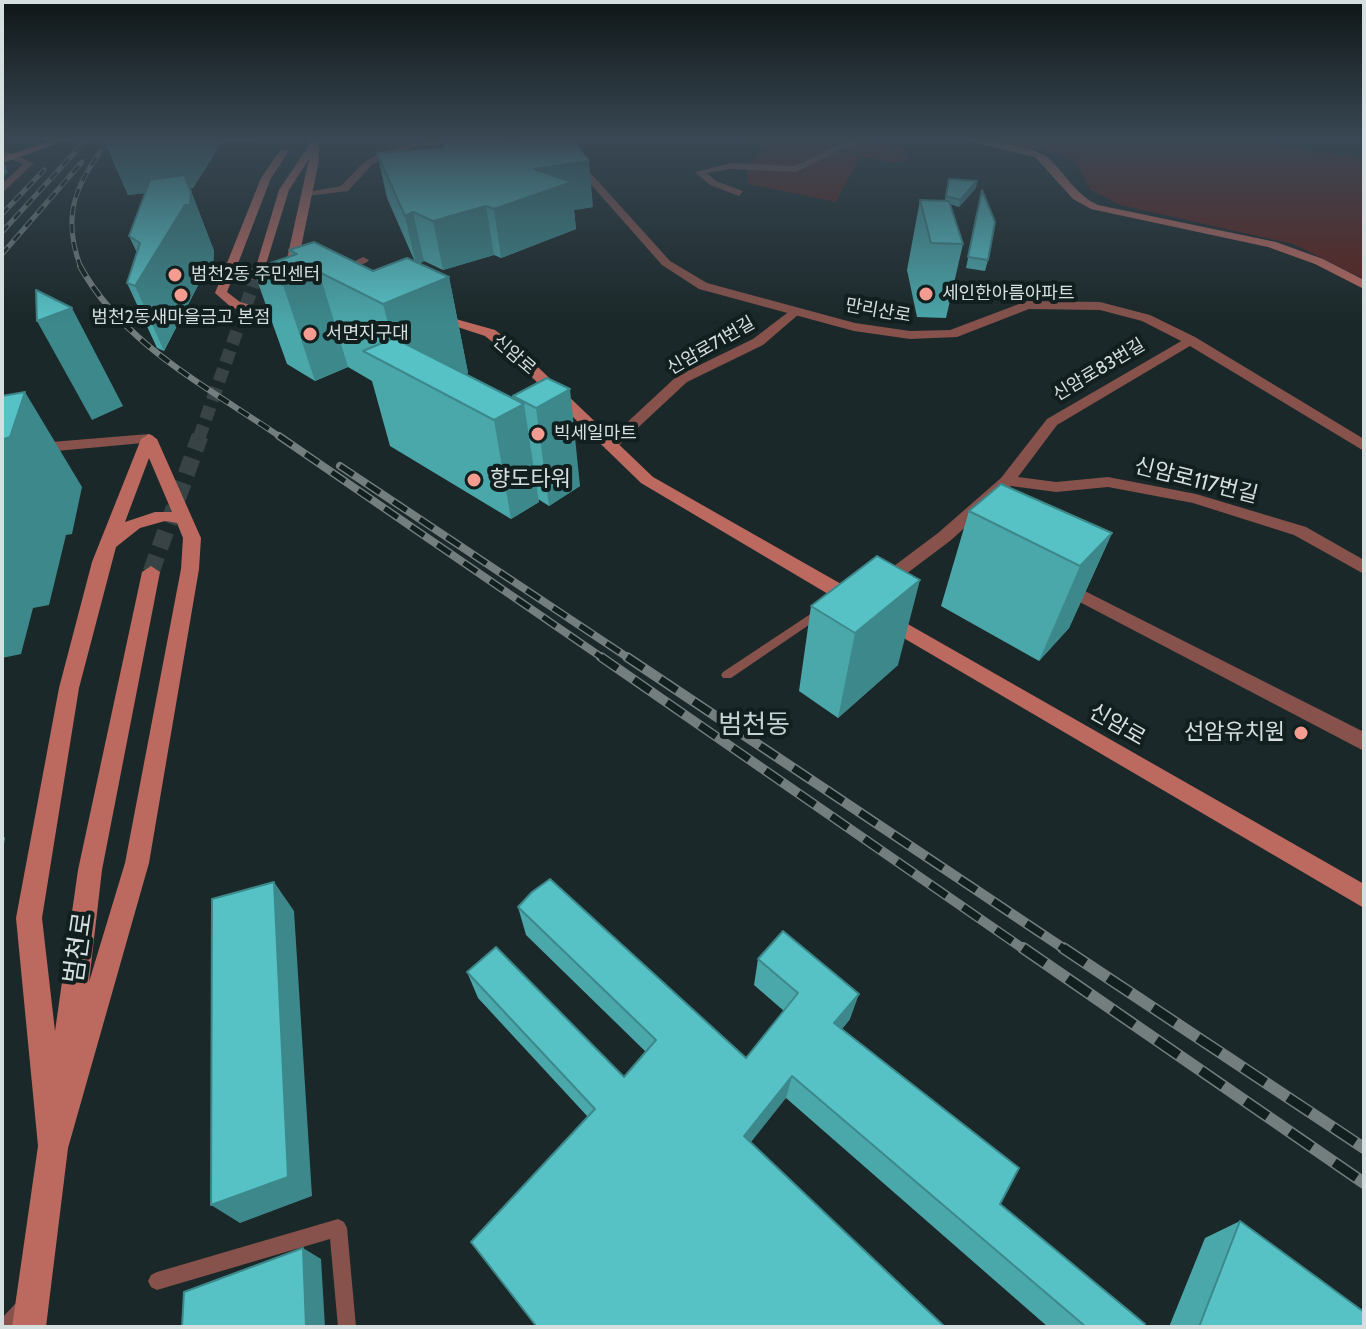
<!DOCTYPE html>
<meta charset="utf-8">
<style>
body{margin:0}
#map{position:relative;width:1366px;height:1329px;overflow:hidden;background:#1b2829;font-family:Cabin,sans-serif}
canvas{display:block}
.frame{position:absolute;inset:0;border:4px solid #d6dfdf;pointer-events:none}
</style>
<div id="map">
<canvas width="1366" height="1329"></canvas>
<div class="frame"></div>
</div>
<script>
const ctx = document.querySelector('canvas').getContext('2d');
ctx.lineJoin = 'round';
function fill(path, color) { ctx.fillStyle = color; ctx.fill(path, 'evenodd'); }
function stroke(path, color, width, dash) { ctx.strokeStyle = color; ctx.lineWidth = width; ctx.lineCap = dash ? 'butt' : 'round'; ctx.setLineDash(dash || []); ctx.stroke(path); }
function write(font, color, halo, rows, align = 'center') {
  ctx.font = font + ' Cabin,"Noto Sans KR",sans-serif'; ctx.lineWidth = 8; ctx.setLineDash([]); ctx.textBaseline = 'middle'; ctx.strokeStyle = halo; ctx.fillStyle = color; for (const [text, x, y, turn = 0] of rows) {
    ctx.save(); ctx.translate(x, y); ctx.rotate((+turn || 0) * Math.PI / 180); ctx.textAlign = isNaN(turn) ? turn : align; if (halo) ctx.strokeText(text, 0, 0); ctx.fillText(text, 0, 0); ctx.restore();
  }
}
const green = new Path2D(`
 M722,138H857L898,147L909,159L895,163L860,157L836,202L749,184L746,167L765,148Z
 M984,138H1262L1302,150L1364,158V279L1293,244L1120,205L1091,190L1073,158Z`);
const secondaryTunnelFar1 = new Path2D(`
 M199,438L256,277`);
const secondaryTunnel = new Path2D(`
 M151,572L200,436`);
const service = new Path2D(`
 M821,607L825,608L826,611L825,614L731,678H723L721,675L723,672Z
 M338,1219L344,1222L347,1228L356,1327H338L330,1239L157,1290L151,1287L148,1281L151,1275L157,1272Z
 M22,1302L29,1304L31,1311L29,1318L19,1327H2V1318L15,1304Z`);
const minor = new Path2D(`
 M853,138H865L796,172L731,169L707,173L716,181L743,191L739,196L710,185L695,172L731,163L795,166Z
 M427,140L471,141L492,146L487,149L441,145L413,147L373,164L348,191L307,196L302,193L341,186L363,163L381,152Z
 M2,150L34,163L2,193V184L23,164L2,156Z
 M363,257L369,260L367,262L337,277L327,275Z
 M795,307L801,311L799,314L763,345L687,382L615,449H605V443L677,376L753,339Z
 M1190,336L1197,340L1195,343L1057,425L1018,477L1056,482L1108,477L1196,494L1306,527L1364,560V574L1294,535L1193,503L1108,487L1056,492L1011,486L950,541L886,589H874L871,585L874,581L938,533L1001,478L1047,419Z
 M149,434L154,436V442L2,456V446Z
 M1059,578L1364,732V751L1053,588L1050,584L1053,580Z`);
const tertiary = new Path2D(`
 M550,138H559L670,261L707,283L855,323L910,331L950,330L1027,301L1100,302L1150,315L1195,337L1364,439V451L1185,343L1142,321L1100,310L1029,309L957,337L910,339L854,331L699,289L662,265Z`);
const secondary = new Path2D(`
 M310,138H318L319,160L296,272L290,276L284,272L309,159L289,190L262,277L252,280L279,190L307,148Z
 M954,138C974,138 1032,145 1047,157C1066,173 1074,194 1098,205L1276,242L1323,259L1364,280V289L1315,264L1268,247L1091,209L1073,199L1035,157Z
 M281,149L289,151L271,178L227,292L240,302L263,309L257,313L232,308L215,293L261,178Z
 M427,311L495,330L519,349L653,477L864,597L866,602L864,607H850L641,483L509,355L485,336L427,317Z
 M149,434L157,439L201,538L199,569L149,863L68,1148L46,1327H12L38,1146L16,918L59,688L92,562L141,439ZM149,458L172,512H155L125,522ZM165,521L177,523L183,538L181,569L125,863L89,982L102,870L160,572L151,566L142,572L78,870L55,1031L42,918L79,688L116,547L140,528Z
 M885,611L1364,884V908L878,623L875,618L878,613Z`);
const primary = new Path2D(`
 M60,138H74L2,163V157Z`);
const railFar4 = new Path2D(`
 M2,214L44,170
 M2,232L88,138
 M2,254L82,162
 M81,268C60,213 77,183 110,138`);
const railFar3 = new Path2D(`
 M80,266C123,345 211,389 282,438`);
const railFar2 = new Path2D(`
 M279,436L604,659
 M340,466L630,659`);
const railFar1 = new Path2D(`
 M601,657L1025,950
 M627,657L1066,950`);
const rail = new Path2D(`
 M1023,948L1364,1183
 M1063,948L1364,1148`);
const wall = new Path2D(`
 M103,138H255L254,141L222,142L193,188H190L214,251L213,265L208,266L164,351L157,348L127,283L137,253L129,236L145,193L128,195Z
 M460,138H508L509,143L593,207L574,210L576,229L501,258L494,255L443,270L424,261L419,264L449,277L468,373L466,374L513,398V396L547,378L580,486L549,506L538,499L539,502L511,519L390,446L372,381L348,367L315,381L287,364L253,269L291,256L289,250L373,271L415,262L387,198L377,153L443,148L461,143Z
 M949,179L977,181L976,188L959,207L950,204L963,244L946,318L917,317L907,270L920,200H945Z
 M982,190L988,260L985,271L966,268Z
 M969,511L1112,533L1069,628L1039,661L941,606Z
 M877,556L898,665L838,718L799,691L811,606Z
 M518,907L746,1058L784,1011L754,985L758,959L850,1019L842,1029L1000,1204L1144,1327H1048L786,1098L588,1117L478,998L467,972L624,1077L646,1052L526,935Z
 M1240,1221L1364,1327H1169L1205,1238Z`);
const shadedWall = new Path2D(`
 M103,138H221L222,142L193,188L128,195Z
 M2,157L8,172L2,178Z
 M589,161L593,207L574,210L576,229L501,258L494,209L534,169Z
 M977,181L976,188L959,207L960,200Z
 M191,192L214,251L213,265L208,266L164,351L135,286Z
 M486,206L494,255L443,270L433,221Z
 M413,212L424,261L416,265L405,216Z
 M319,272L348,367L315,381L283,285Z
 M449,277L468,373L434,389L400,370L383,304Z
 M72,308L123,406L92,420L37,321Z
 M570,389L580,486L549,506L536,408Z
 M25,392L82,487L72,534L66,535L49,605L33,608L21,654L2,658V416Z
 M524,404L539,502L511,519L494,420Z
 M1112,533L1069,628L1039,661L1080,566Z
 M920,580L898,665L838,718L855,633Z
 M2,834L5,838L2,855Z
 M274,882L294,911L312,1196L240,1223L211,1205Z
 M859,994L850,1019L826,1048L834,1023Z
 M792,1076L786,1098L740,1156L744,1136Z
 M303,1248L321,1259L325,1327H306Z`);
const building = new Path2D(`
 M460,138H505V144L572,138L589,161L534,169L572,182L494,209L486,206L433,221L413,212L405,216L377,153L443,148V142L461,143Z
 M184,175L191,192L190,205H185L135,286L127,283L140,243L129,236L150,180Z
 M949,179L977,181L960,200L946,196Z
 M982,190L995,222L988,260L968,257Z
 M920,200L949,201L963,244L931,243Z
 M314,242L373,271L407,258L449,277L383,304L319,272L283,285L253,269L297,254L289,250Z
 M36,290L72,308L37,321Z
 M394,338L524,404L494,420L363,351Z
 M547,378L570,389L536,408L513,396Z
 M25,392L10,437L4,439L2,443V396Z
 M1001,484L1112,533L1080,566L969,511Z
 M877,556L920,580L855,633L811,606Z
 M550,879L746,1058L798,993L758,959L783,931L859,994L834,1023L1019,1168L1000,1204L1145,1324L1144,1327H1086L792,1076L744,1136L945,1327H537L471,1242L595,1109L467,972L496,947L624,1077L656,1040L518,907L532,892Z
 M274,882L288,1177L211,1205L212,899Z
 M1240,1221L1364,1312V1327H1199Z
 M303,1248L306,1327H182L184,1292Z`);
const markers = [
 [175,275,8,"#f59c91"],
 [926,294,8,"#f59c91"],
 [181,295,8,"#f59c91"],
 [310,334,8,"#f59c91"],
 [538,434,8,"#f59c91"],
 [474,480,8,"#f59c91"],
 [1301,733,8,"#f59c91"]
];
const farPoinames = [
 ["범천2동 주민센터",191,275],
 ["세인한아름아파트",942,294],
 ["범천2동새마을금고 본점",181,318,"center"],
 ["서면지구대",326,334],
 ["빅세일마트",554,434]
];
const farStreetnames = [
 ["만리산로",878,311,10],
 ["신암로71번길",711,346,-30],
 ["신암로",514,355,41],
 ["신암로83번길",1099,370,-31]
];
const poiNames = [
 ["향도타워",490,480],
 ["선암유치원",1285,733,"right"]
];
const streetNames = [
 ["신암로117번길",1196,481,14],
 ["신암로",1117,725,30]
];
const quarterNames = [
 ["범천동",754,725]
];
const nearStreetnames = [
 ["범천로",79,948,-82]
];
fill(green, '#5e201b');
stroke(secondaryTunnelFar1, '#374344', 13, [13, 7]);
stroke(secondaryTunnel, '#374344', 17, [17, 9]);
fill(service, '#86524b');
fill(minor, '#86524b');
fill(tertiary, '#86524b');
fill(secondary, '#bc695f');
fill(primary, '#e57a6f');
stroke(railFar4, '#737e7f', 5);
stroke(railFar3, '#737e7f', 6);
stroke(railFar2, '#737e7f', 8);
stroke(railFar1, '#737e7f', 10);
stroke(rail, '#737e7f', 12);
stroke(railFar4, '#121f1f', 3, [9]);
stroke(railFar3, '#121f1f', 4, [12]);
stroke(railFar2, '#121f1f', 5, [16]);
stroke(railFar1, '#121f1f', 7, [20]);
stroke(rail, '#121f1f', 9, [27]);
fill(wall, '#4aa7aa');
fill(shadedWall, '#3c888b');
fill(building, '#56c2c6');
stroke(building, '#3c888b', 2);
const sky = ctx.createLinearGradient(0, 0, 0, 324);
sky.addColorStop(0, '#0f1617');
sky.addColorStop(0.43, '#394854');
sky.addColorStop(1, '#39485400');
ctx.fillStyle = sky;
ctx.fillRect(0, 0, 1366, 324);
for (const [x, y, r, color] of markers) { const dot = new Path2D(); dot.arc(x, y, r, 0, 2 * Math.PI); ctx.fillStyle = color; ctx.fill(dot); stroke(dot, '#121f1f', 3); }
write('18px', '#d6dfdf', '#121f1f', farPoinames, 'left');
write('18px', '#d6dfdf', '#121f1f', farStreetnames);
write('22px', '#d6dfdf', '#121f1f', poiNames, 'left');
write('22px', '#d6dfdf', '#121f1f', streetNames);
write('26px', '#c3d3d4', '#121f1f', quarterNames);
write('26px', '#d6dfdf', '#121f1f', nearStreetnames);
</script>
